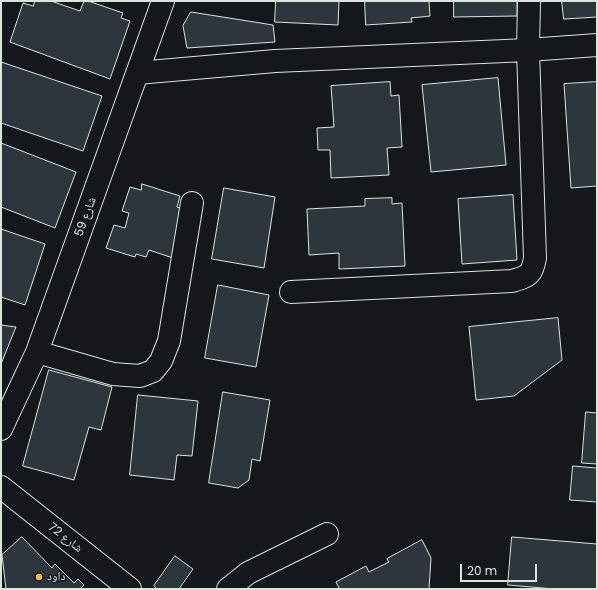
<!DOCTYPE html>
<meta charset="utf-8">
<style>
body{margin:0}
#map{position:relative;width:598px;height:590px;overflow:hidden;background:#14181c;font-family:Poppins,sans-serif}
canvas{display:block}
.frame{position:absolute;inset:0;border:2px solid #d8e6dc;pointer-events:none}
.scale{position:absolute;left:460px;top:564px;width:77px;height:18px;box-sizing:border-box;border:2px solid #d8e6dc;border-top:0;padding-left:5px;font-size:12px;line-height:14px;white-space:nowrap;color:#d8e6dc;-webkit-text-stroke:3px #14181c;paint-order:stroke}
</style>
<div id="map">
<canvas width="598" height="590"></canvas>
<div class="frame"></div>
<div class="scale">20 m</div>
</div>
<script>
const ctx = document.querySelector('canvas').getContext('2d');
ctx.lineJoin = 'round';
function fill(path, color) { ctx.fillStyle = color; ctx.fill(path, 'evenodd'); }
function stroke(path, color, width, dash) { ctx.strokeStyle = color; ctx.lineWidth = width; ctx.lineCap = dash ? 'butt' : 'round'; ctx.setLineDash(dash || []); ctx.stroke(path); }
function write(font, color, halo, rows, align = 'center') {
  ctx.font = font + ' Poppins,"Noto Naskh Arabic",sans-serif'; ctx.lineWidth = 3; ctx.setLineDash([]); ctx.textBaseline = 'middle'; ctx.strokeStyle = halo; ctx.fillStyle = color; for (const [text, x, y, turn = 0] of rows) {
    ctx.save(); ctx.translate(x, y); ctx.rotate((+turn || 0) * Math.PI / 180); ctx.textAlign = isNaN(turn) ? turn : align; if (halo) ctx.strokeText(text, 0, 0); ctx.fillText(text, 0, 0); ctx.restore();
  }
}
const building = new Path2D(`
 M35,1H51L80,11L84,1H88L123,13L121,18L130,21L110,79L10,42L23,3L33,6Z
 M276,1H339L338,25L275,22Z
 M365,1H429L430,16L411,18L412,22L366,25Z
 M454,1H517V16L454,17Z
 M562,1H597V17L564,19Z
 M191,12L273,25L275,42L187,48L183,26Z
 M1,62L102,96L83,151L1,123Z
 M498,78L506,165L431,172L422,85Z
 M390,82L391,96L399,95L402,147L387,148L389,175L331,178L330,150H318L317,128L334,127L331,86Z
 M597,82V186L571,188L564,84Z
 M1,143L76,172L55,228L1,207Z
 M142,184L180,196L177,207L188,211L173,258L149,250L146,257L136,254L135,257L106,248L114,225L125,228L129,213L122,211L130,187L141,190Z
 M224,188L275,197L264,268L212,259Z
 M513,195L517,260L462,264L458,199Z
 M392,198V204L402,203L405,266L339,269V253L309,255L307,209L365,206V199Z
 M1,229L45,244L25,305L1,297Z
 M218,285L269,295L256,367L205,358Z
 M558,318L562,360L514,396L476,400L469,327Z
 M1,325L16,327L1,364Z
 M49,370L112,387L101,430L89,427L74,480L23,466Z
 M223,392L270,400L260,461L252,459L249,480L238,488L209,483Z
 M138,395L198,401L192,456L177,455L174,480L130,475Z
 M586,412L597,413V464L582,463Z
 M573,466L597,468V502L570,500Z
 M22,537L52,568L55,564L74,583L78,579L84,585L80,589H6L2,555Z
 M512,537L597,544V589H554L508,585Z
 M422,540L431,558L429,589H336L339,588L336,582L366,566L369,572L389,562L387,559Z
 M175,556L193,569L179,589H157L154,586Z`);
const minor = new Path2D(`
 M137,73L275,61L528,50L597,45
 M291,292L512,281C529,276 532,275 535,258L528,50L529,1
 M37,352L113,374L140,376L153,371L161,361L169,341L192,203
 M1,429L37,352L163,1
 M1,487L130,589
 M228,589L248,573L327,534`);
const markers = [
 [39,577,4,"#ffb74d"]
];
const streetNames = [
 ["شارع 59",86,217,-70],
 ["شارع 72",65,538,38]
];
const poiNames = [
 ["داود",47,577]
];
fill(building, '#2c363c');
stroke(building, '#d8e6dc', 1);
stroke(minor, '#d8e6dc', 24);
stroke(minor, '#14181c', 22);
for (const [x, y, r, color] of markers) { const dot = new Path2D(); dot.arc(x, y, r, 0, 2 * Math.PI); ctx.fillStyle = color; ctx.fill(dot); stroke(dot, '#14181c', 1.5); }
write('12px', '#d8e6dc', '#14181c', streetNames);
write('12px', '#d8e6dc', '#14181c', poiNames, 'left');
</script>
